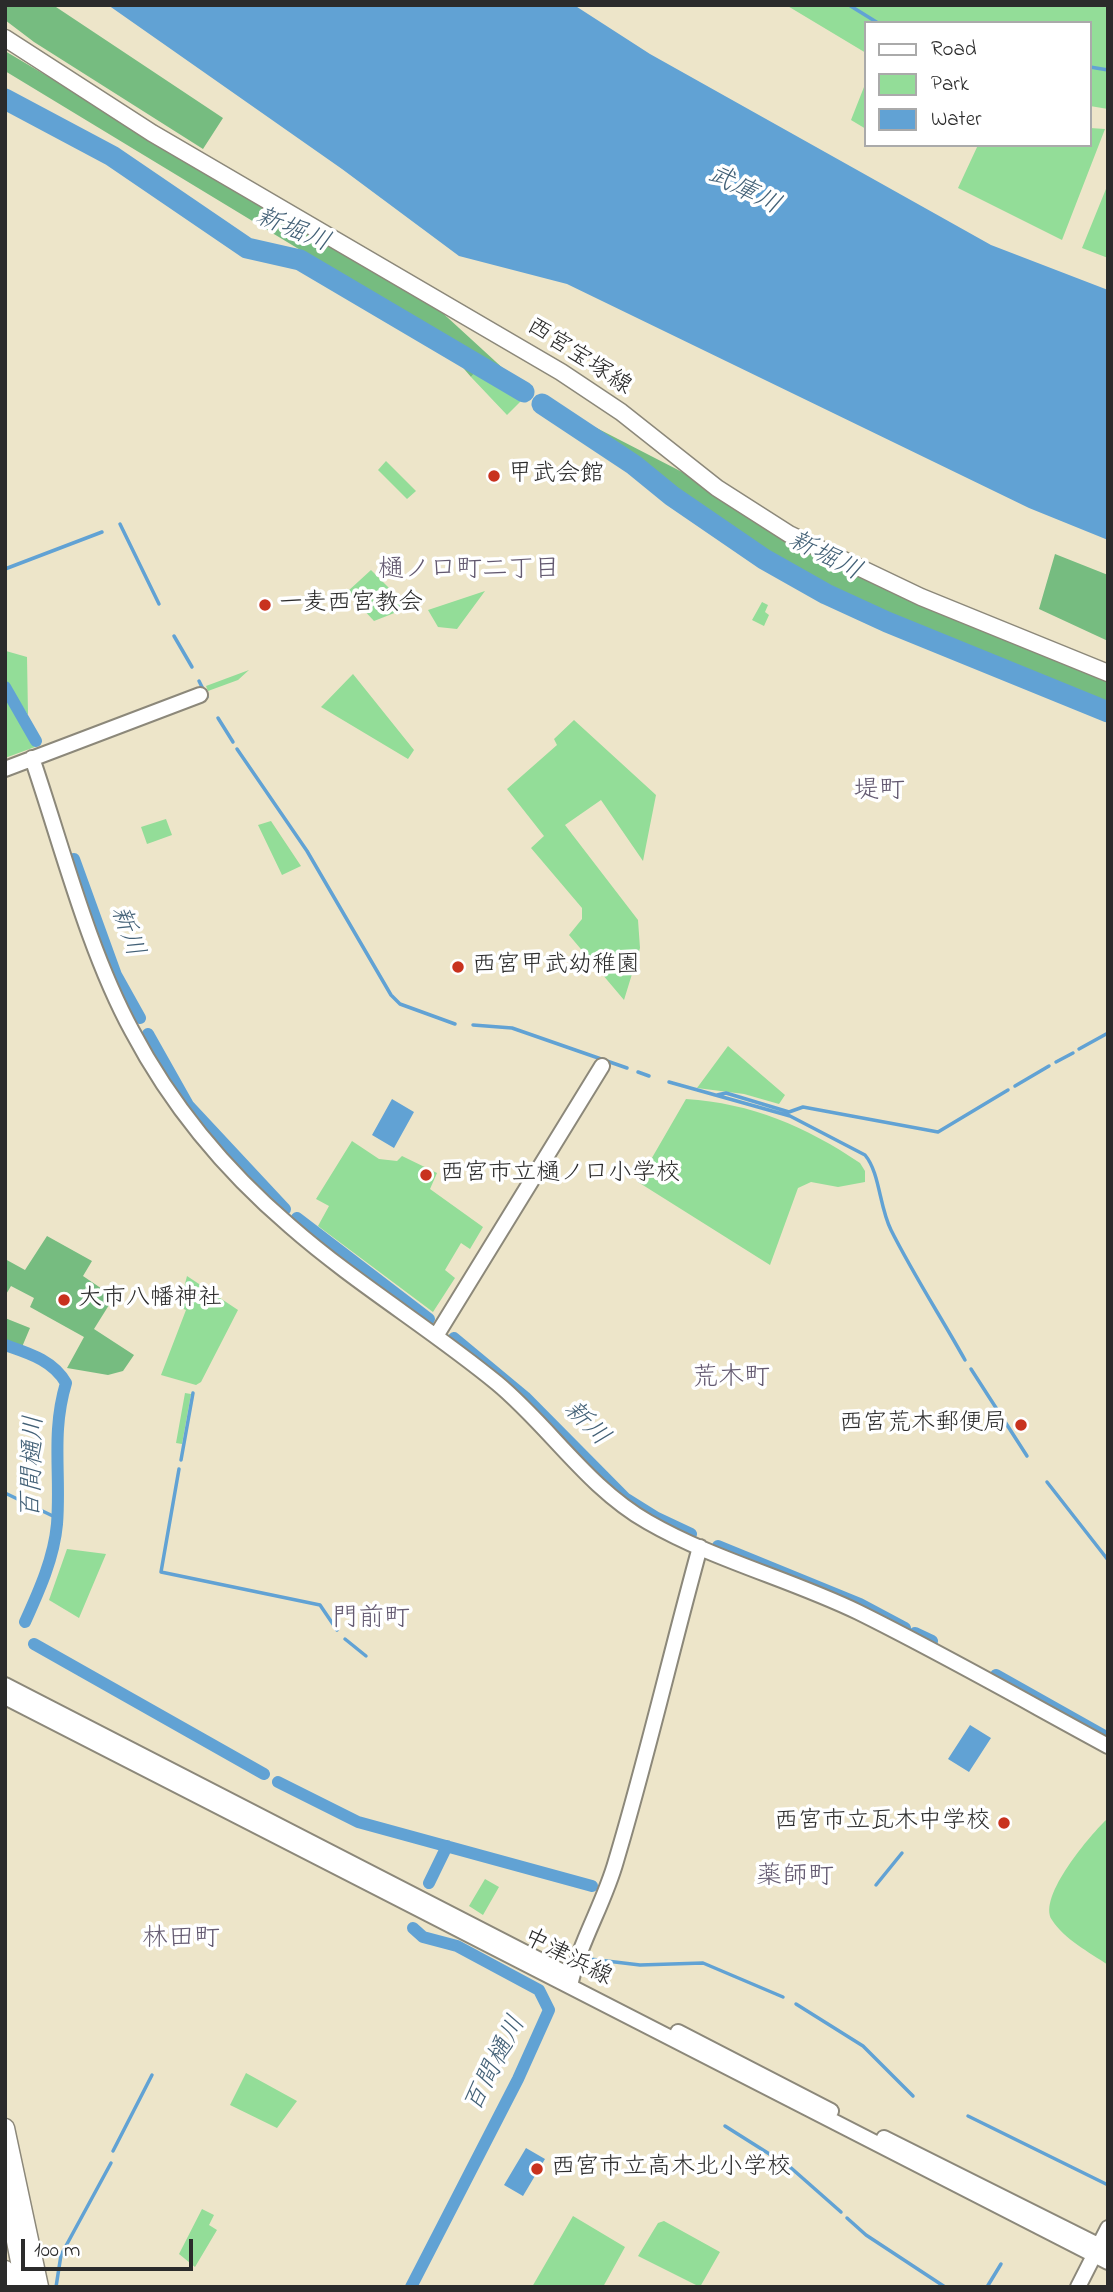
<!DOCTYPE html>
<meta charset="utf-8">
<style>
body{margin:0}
#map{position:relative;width:1113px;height:2292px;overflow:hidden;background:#ede5c9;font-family:"Indie Flower",sans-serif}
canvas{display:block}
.frame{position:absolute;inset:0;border:7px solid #2b2b2b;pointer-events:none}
.legend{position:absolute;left:864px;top:21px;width:228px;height:126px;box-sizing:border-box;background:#fff;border:2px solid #aaa;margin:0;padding:9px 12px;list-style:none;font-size:21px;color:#2b2b2b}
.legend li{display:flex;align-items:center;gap:14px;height:35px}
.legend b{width:35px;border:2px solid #aaa}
.scale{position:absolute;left:21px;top:2239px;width:172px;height:32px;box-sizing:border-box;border:4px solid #2b2b2b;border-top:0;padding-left:9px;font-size:21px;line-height:24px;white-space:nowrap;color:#2b2b2b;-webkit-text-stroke:5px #fff;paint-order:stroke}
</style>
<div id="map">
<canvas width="1113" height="2292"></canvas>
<div class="frame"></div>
<ul class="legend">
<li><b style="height:9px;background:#fff"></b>Road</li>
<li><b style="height:19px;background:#93dd98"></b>Park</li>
<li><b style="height:19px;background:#61a2d4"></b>Water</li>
</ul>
<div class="scale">100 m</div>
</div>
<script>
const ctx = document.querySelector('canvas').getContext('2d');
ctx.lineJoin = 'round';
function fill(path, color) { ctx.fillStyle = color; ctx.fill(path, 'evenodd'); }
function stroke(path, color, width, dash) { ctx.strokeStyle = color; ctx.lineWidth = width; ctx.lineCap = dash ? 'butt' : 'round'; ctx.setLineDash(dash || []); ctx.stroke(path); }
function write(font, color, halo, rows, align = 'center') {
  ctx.font = font + ' "Indie Flower","Klee One",sans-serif'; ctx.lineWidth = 7; ctx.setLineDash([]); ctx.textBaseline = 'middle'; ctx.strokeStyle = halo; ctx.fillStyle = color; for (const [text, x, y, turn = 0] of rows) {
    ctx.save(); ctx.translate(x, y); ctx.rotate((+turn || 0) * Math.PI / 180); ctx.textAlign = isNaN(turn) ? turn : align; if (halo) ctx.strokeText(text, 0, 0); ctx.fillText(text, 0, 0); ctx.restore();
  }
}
const green = new Path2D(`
 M786,5H1108V109L1090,106V23H866V53Z
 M864,87L866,88V129L851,120Z
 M1090,128L1105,129L1062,240L958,188L978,145H1090Z
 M1108,184V258L1082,248Z
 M479,367L524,398L507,415L471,377Z
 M386,461L416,491L407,499L378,470Z
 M371,570L407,606V608L374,621L347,592Z
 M485,591L457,629L438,627L428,610Z
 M762,602L768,605L765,612L769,615L764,626L752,620Z
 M6,651L27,657L28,715L5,679Z
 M249,670L238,680L208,691L206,686Z
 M353,674L414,750L408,759L321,707Z
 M5,694L35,747L5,758Z
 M574,720L656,795L643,861L601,800L565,825L638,920L640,948L624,1000L569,935L582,919V908L531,848L544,836L507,789L557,745L554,739Z
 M166,819L172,835L147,844L141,827Z
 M271,821L301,866L282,875L258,825Z
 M728,1046L785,1095L779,1104L744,1094L697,1088Z
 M686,1099C751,1103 807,1127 860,1163L865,1171V1182L838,1187L811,1182L798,1188L770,1265L638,1182Z
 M352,1141L379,1159L397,1161L402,1156L437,1173L430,1189L483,1227L470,1249L461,1243L445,1270L455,1278L433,1312L318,1226L329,1206L316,1199Z
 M187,1276L238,1310L201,1382L196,1385L161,1375L186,1310L179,1307Z
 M185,1393L191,1394L182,1444L176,1443Z
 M67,1549L106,1554L79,1618L49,1600Z
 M1108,1818V1965C1089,1952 1064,1939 1052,1920C1037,1897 1091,1834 1108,1818Z
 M485,1879L499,1887L483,1915L469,1906Z
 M246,2073L297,2101L277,2128L230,2105Z
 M202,2209L214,2215L209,2225L217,2230L195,2267L179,2254Z
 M573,2216L625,2247L603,2287H532Z
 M664,2221L720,2252L700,2287L638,2256L658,2223Z`);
const forest = new Path2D(`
 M5,5H53L223,118L203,149L34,42L5,20Z
 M5,51L435,306L507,372L504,375L483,363L471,377L429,328L5,71Z
 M585,422L684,473L744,515L1108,679V705C1013,667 914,632 822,585C738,542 660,482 582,427Z
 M1055,554L1108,575V641L1039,609Z
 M47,1236L92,1261L83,1276L114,1297L94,1329L134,1355L123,1371L108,1375L67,1368L84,1337L30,1307L34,1298L11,1286L5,1296V1259L25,1270Z
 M5,1318L30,1328L22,1347L5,1342Z`);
const water = new Path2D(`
 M108,5H574L650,54L991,245L1108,290V540L1029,508L567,284L459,256L342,169Z
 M392,1099L414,1112L394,1148L372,1135Z
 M970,1725L991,1738L969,1772L948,1759Z
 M526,2148L545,2159L523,2196L504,2185Z`);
const stream = new Path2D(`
 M849,5L878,23
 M1090,67L1108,70
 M120,524L159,604
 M5,569L102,532
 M174,636L192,667
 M199,681L207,697
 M218,718L233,742
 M237,749L307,851L391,995L400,1004L455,1024
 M473,1025L512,1028L627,1068
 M1079,1049L1108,1033
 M1056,1062L1073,1053
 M638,1072L649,1076
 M669,1082L790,1116L865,1155C880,1173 879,1206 891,1230C913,1274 941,1317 965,1360
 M1015,1086L1049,1066
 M717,1095L726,1093L789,1112L803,1107L938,1132L1008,1090
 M971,1369L1027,1456
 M181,1460L193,1393
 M179,1469L161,1572L320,1605L337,1630
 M1047,1482L1108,1560
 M5,1493L57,1518
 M345,1639L366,1656
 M876,1885L902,1853
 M590,1959L640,1965L703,1963L783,1997
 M587,1962L594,1976
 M796,2004L863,2046L913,2096
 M968,2116L1108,2185
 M725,2126L790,2167L841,2212
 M113,2151L152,2075
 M847,2218L866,2235L945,2287
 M56,2287L61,2255L111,2163
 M987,2287L1001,2264`);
const canal = new Path2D(`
 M5,687L36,741
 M74,859L116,975L140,1018
 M148,1034L188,1105L285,1209
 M297,1218L429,1319
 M454,1338L525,1397L625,1498L657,1518L691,1534
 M5,1345C28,1353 53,1360 66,1383C51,1433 61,1474 57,1524C54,1558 39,1591 25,1622
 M718,1546L860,1604L905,1628
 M915,1633L932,1641
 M34,1644L264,1774
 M996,1675L1108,1738
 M278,1782L358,1822L592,1886
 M429,1883L447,1846
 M411,2287L518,2079L549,2010L539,1990L457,1946L423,1937L413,1928`);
const river = new Path2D(`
 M5,99L112,156L247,248L300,260L524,392
 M542,404L634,465L672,496L764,559L826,594L887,622L1108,712`);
const tertiary = new Path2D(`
 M32,758C62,846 88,950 132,1031C171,1105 227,1172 290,1226C355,1283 430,1328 497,1383C550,1427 587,1487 648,1522C714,1560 790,1579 858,1612C943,1654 1025,1701 1108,1746
 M5,769L200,695
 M436,1336L602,1066
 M5,1685L561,1971
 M5,1697L1108,2262
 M570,1986C579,1943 604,1904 616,1861C647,1758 671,1652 700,1547
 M678,2032L831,2111
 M884,2138L1108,2250
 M1078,2287L1108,2228`);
const secondary = new Path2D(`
 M5,38L152,133L561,372L621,412L717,488L789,534L921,597L1108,673`);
const trunk = new Path2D(`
 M5,2128L39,2287
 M5,2185L25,2287
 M5,2270L9,2287`);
const markers = [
 [494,476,7,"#c8321e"],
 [265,605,7,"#c8321e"],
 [458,967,7,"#c8321e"],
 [426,1175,7,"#c8321e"],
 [64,1300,7,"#c8321e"],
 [1021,1425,7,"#c8321e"],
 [1004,1823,7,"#c8321e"],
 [537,2169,7,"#c8321e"]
];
const streetNames = [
 ["西宮宝塚線",578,358,33],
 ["中津浜線",567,1959,27]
];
const poiNames = [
 ["甲武会館",508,476],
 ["一麦西宮教会",279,605],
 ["西宮甲武幼稚園",472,967],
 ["西宮市立樋ノ口小学校",440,1175],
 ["大市八幡神社",78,1300],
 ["西宮荒木郵便局",1007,1425,"right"],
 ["西宮市立瓦木中学校",990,1823,"right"],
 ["西宮市立高木北小学校",551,2169]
];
const waterNames = [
 ["武庫川",743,192,27],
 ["新堀川",292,232,22],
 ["新堀川",824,558,27],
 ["新川",125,932,70],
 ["新川",585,1425,45],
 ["百間樋川",35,1467,-88],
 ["百間樋川",497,2065,-63]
];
const neighbourhoodNames = [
 ["樋ノ口町二丁目",469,572],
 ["堤町",879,793],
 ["荒木町",731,1380],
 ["門前町",371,1621],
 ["薬師町",795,1879],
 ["林田町",181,1941]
];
fill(green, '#93dd98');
fill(forest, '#76bc80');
fill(water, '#61a2d4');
stroke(stream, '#61a2d4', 3.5);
stroke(canal, '#61a2d4', 12);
stroke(river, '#61a2d4', 21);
stroke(tertiary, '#8c887a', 18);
stroke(secondary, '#8c887a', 19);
stroke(trunk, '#8c887a', 21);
stroke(tertiary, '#fff', 14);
stroke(secondary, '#fff', 16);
stroke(trunk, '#fff', 18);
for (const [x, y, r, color] of markers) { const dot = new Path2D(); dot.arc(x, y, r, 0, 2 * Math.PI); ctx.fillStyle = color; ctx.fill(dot); stroke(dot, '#fff', 2.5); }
write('24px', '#2b2b2b', '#fff', streetNames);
write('24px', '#2b2b2b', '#fff', poiNames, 'left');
write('italic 26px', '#436177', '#fff', waterNames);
write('26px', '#635970', '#fff', neighbourhoodNames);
</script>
